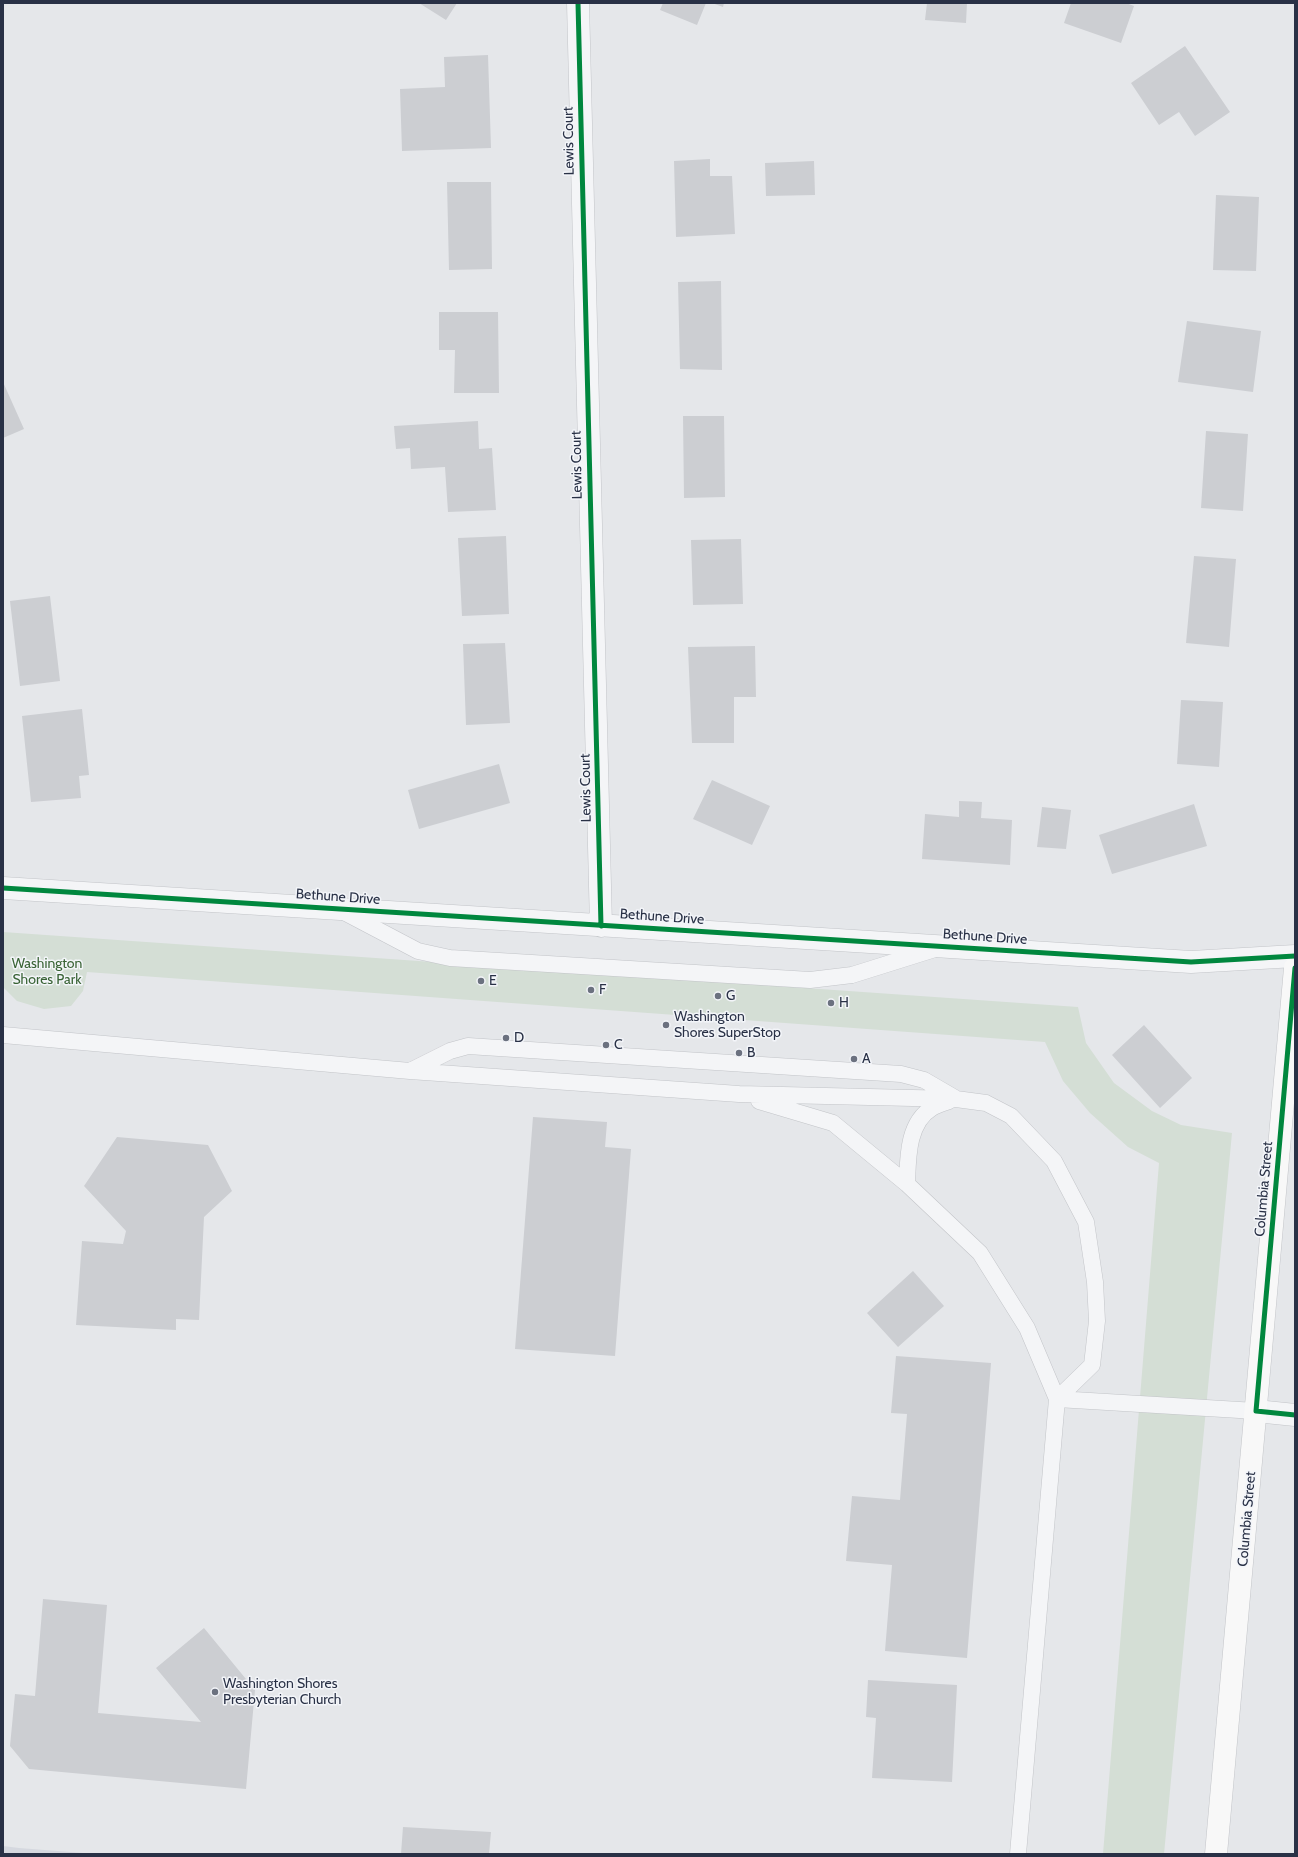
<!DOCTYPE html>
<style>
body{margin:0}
#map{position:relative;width:1298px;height:1857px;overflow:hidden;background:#e5e7ea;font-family:Cabin,sans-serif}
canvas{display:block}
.frame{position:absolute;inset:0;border:4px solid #293146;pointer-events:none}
</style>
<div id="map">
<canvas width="1298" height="1857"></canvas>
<div class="frame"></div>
</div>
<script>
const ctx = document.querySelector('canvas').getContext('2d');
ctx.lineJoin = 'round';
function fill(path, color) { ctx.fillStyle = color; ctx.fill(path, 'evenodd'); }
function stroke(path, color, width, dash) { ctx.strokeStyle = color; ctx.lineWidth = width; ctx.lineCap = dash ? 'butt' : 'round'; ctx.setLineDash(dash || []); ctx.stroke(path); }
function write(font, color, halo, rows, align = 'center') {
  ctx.font = font + ' Cabin,sans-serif'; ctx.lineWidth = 3; ctx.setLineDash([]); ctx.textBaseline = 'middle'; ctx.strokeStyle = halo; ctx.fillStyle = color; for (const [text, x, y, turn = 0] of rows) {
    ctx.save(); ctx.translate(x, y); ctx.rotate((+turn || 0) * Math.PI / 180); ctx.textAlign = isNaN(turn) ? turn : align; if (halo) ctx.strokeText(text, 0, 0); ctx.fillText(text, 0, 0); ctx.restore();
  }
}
const built = new Path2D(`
 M3,1846L19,1848L96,1854H3Z`);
const green = new Path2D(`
 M3,932L1078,1007L1086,1043L1114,1083L1152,1111L1181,1125L1232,1133L1164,1854H1103L1159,1163L1128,1147L1090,1113L1063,1081L1045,1042L87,972L83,991L71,1006L44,1009L17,1001L3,987Z`);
const building = new Path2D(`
 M419,3H457L446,20Z
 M663,3H706L697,25L660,10Z
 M712,3H724L723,7Z
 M927,3H967L966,23L925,20Z
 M1071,3H1126L1134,6L1121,43L1064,23Z
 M1185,46L1230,112L1195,136L1179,112L1159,125L1131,83Z
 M488,55L491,148L402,151L400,89L445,87L444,57Z
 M710,159V176H732L735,234L676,237L674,161Z
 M814,161L815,195L766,196L765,163Z
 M447,182H491L492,269L449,270Z
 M1216,195L1259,197L1256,271L1213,270Z
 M721,281L722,370L680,369L678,282Z
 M439,312H498L499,393H454L455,350H439Z
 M1187,321L1261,331L1253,392L1178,382Z
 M3,382L24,429L3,438Z
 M683,416H724L725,497L684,498Z
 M478,421L479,449L492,448L496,510L448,512L445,467L411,469L410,448L396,449L394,426Z
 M1206,431L1248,434L1243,511L1201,508Z
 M506,536L509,614L462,616L458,538Z
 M741,539L743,604L693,605L691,540Z
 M1194,556L1236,559L1229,647L1186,643Z
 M50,596L60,681L20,686L10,601Z
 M505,643L510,723L466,725L463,644Z
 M755,646L756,697H734V743H692L688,647Z
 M1181,700L1223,702L1219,767L1177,764Z
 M82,709L89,775L79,776L81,798L31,802L22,716Z
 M499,764L510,803L419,829L408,790Z
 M712,780L770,806L752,845L693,819Z
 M959,801L982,802L981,818L1012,820L1010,865L922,859L925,814L959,817Z
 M1194,804L1207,846L1112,874L1099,835Z
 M1042,807L1071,810L1066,849L1037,847Z
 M1144,1025L1192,1078L1160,1108L1112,1055Z
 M533,1117L607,1122L605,1147L631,1149L615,1356L515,1349Z
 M117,1137L208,1145L232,1191L204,1217L199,1320L176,1319V1330L76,1325L82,1241L123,1244L126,1231L84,1186Z
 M913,1271L944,1306L898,1347L867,1313Z
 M896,1356L991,1363L967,1658L885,1651L892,1565L846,1561L852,1496L900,1500L907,1414L891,1413Z
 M43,1599L107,1605L98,1713L201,1722L156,1668L204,1628L255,1690L246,1789L29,1769L10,1746L15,1694L35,1696Z
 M868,1680L957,1685L952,1782L872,1778L876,1718L866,1717Z
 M403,1827L491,1832L489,1854H401Z`);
const lane = new Path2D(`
 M342,911L418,951L450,958L810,980L852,975L935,949
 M3,1035L410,1071L739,1094L956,1099L986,1103L1011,1116L1054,1161L1086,1222L1095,1282L1097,1321L1092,1365L1057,1399
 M410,1071L450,1051L468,1046L901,1074L924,1080L955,1098
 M759,1101L833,1123L907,1184L980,1253L1027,1328L1057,1399L1018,1854
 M907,1184C908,1159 907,1123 932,1108C937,1105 944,1103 949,1101
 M1057,1399L1256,1411`);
const street = new Path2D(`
 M578,3L601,926
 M3,888L1191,962L1295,956
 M1256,1411L1295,1415`);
const secondary = new Path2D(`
 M1216,1854L1295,968`);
const cycleway = new Path2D(`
 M578,3L601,926
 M3,888L1191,962L1295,956
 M1295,968L1256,1411L1295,1415`);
const markers = [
 [481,981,4,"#6b717f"],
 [591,990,4,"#6b717f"],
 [718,996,4,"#6b717f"],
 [831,1003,4,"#6b717f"],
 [666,1025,4,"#6b717f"],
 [506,1038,4,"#6b717f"],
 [606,1045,4,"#6b717f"],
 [739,1053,4,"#6b717f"],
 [854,1059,4,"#6b717f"],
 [215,1692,4,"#6b717f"]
];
const streetNames = [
 ["Lewis Court",569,141,-91],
 ["Lewis Court",577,465,-91],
 ["Lewis Court",586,788,-91],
 ["Bethune Drive",338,897,4],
 ["Bethune Drive",662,917,4],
 ["Bethune Drive",985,937,4],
 ["Columbia Street",1264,1189,-85],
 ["Columbia Street",1247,1519,-85]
];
const parkNames = [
 ["Washington",47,964],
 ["Shores Park",47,980]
];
const poiNames = [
 ["E",489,981],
 ["F",599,990],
 ["G",726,996],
 ["H",839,1003],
 ["Washington",674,1017],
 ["Shores SuperStop",674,1033],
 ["D",514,1038],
 ["C",614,1045],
 ["B",747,1053],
 ["A",862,1059],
 ["Washington Shores",223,1684],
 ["Presbyterian Church",223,1700]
];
fill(built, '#d5d8df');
fill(green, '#d4ded5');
fill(building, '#ccced2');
stroke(lane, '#c2c4c8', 17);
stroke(street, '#c2c4c8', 23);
stroke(secondary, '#c2c4c8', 23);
stroke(lane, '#f4f5f7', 16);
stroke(street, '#f4f5f7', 22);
stroke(secondary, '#f8f8f8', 22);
stroke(cycleway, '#00873e', 5);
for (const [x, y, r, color] of markers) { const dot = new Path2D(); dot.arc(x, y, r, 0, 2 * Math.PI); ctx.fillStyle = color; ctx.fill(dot); stroke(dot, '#f3f5f9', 1.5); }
write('14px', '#293146', '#f3f5f9', streetNames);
write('14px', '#396335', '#f3f5f9', parkNames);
write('14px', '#293146', '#f3f5f9', poiNames, 'left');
</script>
